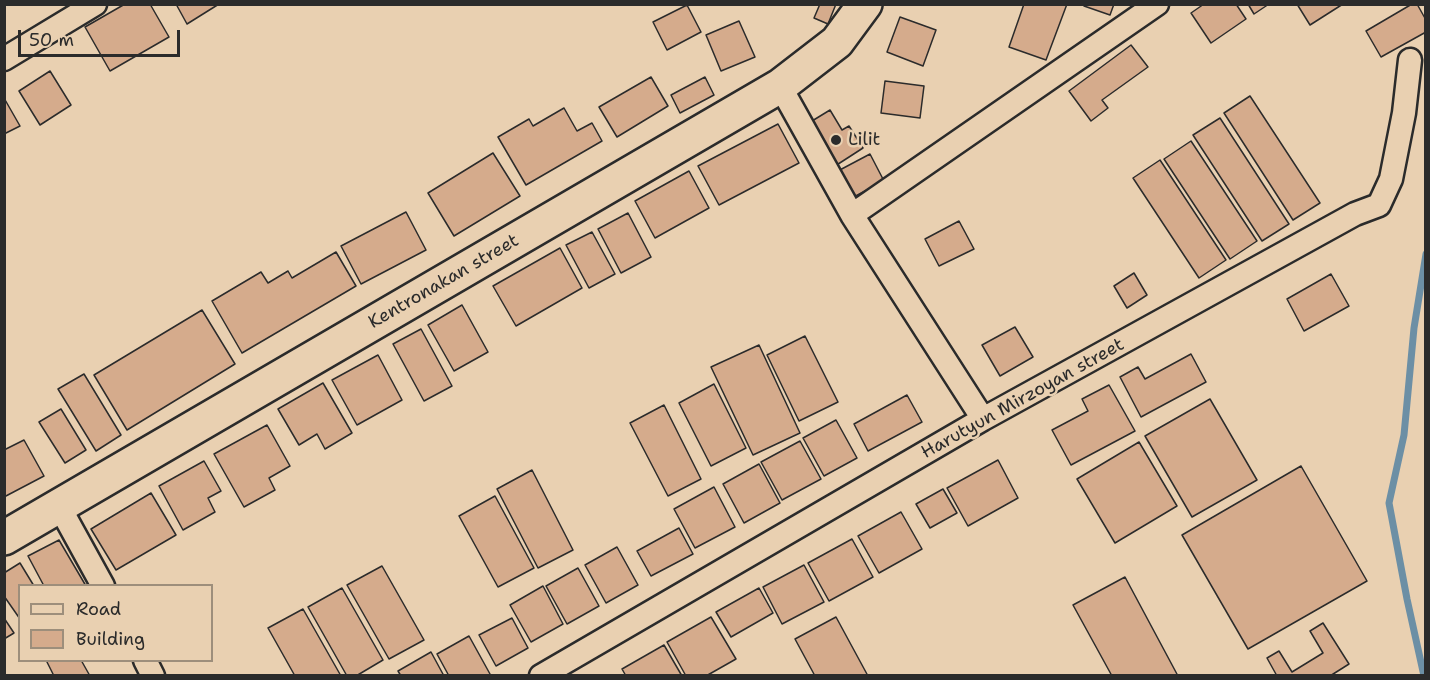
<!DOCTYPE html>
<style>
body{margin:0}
#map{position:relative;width:1430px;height:680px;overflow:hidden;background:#e9d0b1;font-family:"Shantell Sans",sans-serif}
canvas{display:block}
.frame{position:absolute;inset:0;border:6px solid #2b2b2b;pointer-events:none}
.legend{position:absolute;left:18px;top:584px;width:195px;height:78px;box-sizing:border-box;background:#e9d0b1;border:2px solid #9d8e7b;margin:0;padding:8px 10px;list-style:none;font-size:18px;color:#2b2b2b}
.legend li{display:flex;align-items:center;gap:12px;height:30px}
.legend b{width:30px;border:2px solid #9d8e7b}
.scale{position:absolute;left:18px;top:30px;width:162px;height:27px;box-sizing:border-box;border:3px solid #2b2b2b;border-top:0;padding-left:8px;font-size:18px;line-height:21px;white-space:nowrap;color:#2b2b2b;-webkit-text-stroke:4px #e9d0b1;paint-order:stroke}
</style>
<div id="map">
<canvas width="1430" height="680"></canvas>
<div class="frame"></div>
<ul class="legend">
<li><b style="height:8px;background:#e9d0b1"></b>Road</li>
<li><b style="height:16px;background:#d5ab8c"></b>Building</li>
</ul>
<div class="scale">50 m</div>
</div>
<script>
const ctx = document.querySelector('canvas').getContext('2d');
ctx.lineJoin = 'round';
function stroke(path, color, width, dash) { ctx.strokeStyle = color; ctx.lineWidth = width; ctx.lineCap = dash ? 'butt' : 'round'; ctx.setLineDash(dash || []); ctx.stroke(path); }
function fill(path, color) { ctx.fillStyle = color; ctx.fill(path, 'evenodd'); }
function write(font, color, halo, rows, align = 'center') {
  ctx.font = font + ' "Shantell Sans",sans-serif'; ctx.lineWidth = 5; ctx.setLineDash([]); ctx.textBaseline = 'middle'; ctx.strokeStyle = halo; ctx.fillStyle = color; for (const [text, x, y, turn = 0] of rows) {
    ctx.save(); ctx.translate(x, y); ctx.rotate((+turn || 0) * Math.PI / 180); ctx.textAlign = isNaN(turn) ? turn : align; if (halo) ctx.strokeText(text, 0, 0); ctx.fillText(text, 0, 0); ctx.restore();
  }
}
const stream = new Path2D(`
 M1424,676L1407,599L1389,503L1404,435L1414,328L1426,254`);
const building = new Path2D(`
 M125,4H150L169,37L110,71L85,27Z
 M176,4H219L187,24Z
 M820,4H836L828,24L814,18Z
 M1024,4H1067L1046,60L1009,47Z
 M1084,4H1114L1110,15L1084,6Z
 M1204,4H1236L1246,19L1211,43L1191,13Z
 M1248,4H1269L1254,14Z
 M1297,4H1343L1310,25Z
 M1412,4H1417L1426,20V32L1381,57L1366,31Z
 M687,5L701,32L667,50L653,22Z
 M900,17L936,30L923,66L887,52Z
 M739,21L755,57L721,71L706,35Z
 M1131,45L1148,67L1102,100L1108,108L1091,121L1069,91Z
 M50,71L71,105L40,125L19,91Z
 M651,77L668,106L617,137L599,107Z
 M705,77L714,95L680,113L671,95Z
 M885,81L924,86L920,118L881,113Z
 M1250,96L1320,203L1293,220L1224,113Z
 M4,98L20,126L4,134Z
 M564,108L577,131L592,123L602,141L526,185L498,137L529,119L533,126Z
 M830,110L842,130L849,126L863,148L832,168L818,145L824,141L812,121Z
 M1220,118L1289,224L1262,241L1193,135Z
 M778,124L799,163L719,205L698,166Z
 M1191,141L1257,241L1230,259L1164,159Z
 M493,153L520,196L454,236L428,193Z
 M870,154L884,181L850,199L836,172Z
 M1160,160L1226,260L1199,278L1133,178Z
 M689,171L709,208L655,238L635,201Z
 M406,212L426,250L361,284L341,246Z
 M628,213L651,257L621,273L598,229Z
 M959,221L974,249L939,266L925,239Z
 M592,232L615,274L589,288L566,245Z
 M560,248L582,288L516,326L493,286Z
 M336,252L356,286L242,353L212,301L261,272L268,283L288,271L292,278Z
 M1134,273L1147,295L1127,308L1114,286Z
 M1331,274L1349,306L1304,331L1287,299Z
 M462,305L488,352L454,371L428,325Z
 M202,310L235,364L127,430L94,375Z
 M1015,327L1033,357L1000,376L982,345Z
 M421,329L452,386L424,401L393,344Z
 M805,336L838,402L799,421L767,355Z
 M759,345L800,433L753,455L711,367Z
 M1191,354L1206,382L1141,417L1120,377L1138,367L1145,379Z
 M378,355L402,400L357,425L332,380Z
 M84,374L121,435L96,451L58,389Z
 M323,383L352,433L325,449L317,434L299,445L278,409Z
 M714,384L746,448L711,466L679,403Z
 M1109,385L1135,431L1071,465L1052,430L1088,411L1082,399Z
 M907,395L922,422L868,451L854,424Z
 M1210,399L1257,480L1192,517L1145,436Z
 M664,405L701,479L668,496L630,423Z
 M61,409L86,450L65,463L39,422Z
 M836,420L857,458L824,476L803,438Z
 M267,425L290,466L269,478L275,490L244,507L214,454Z
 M24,440L44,476L4,497V450Z
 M800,441L821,479L782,500L761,462Z
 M1139,442L1177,506L1115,543L1077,479Z
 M998,460L1018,498L968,526L947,488Z
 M204,461L221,491L208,498L215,512L183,530L159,486Z
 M759,464L780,503L744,523L723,484Z
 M1301,466L1367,581L1248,649L1182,535Z
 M532,470L573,550L538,568L497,489Z
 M714,487L735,527L695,548L674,509Z
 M943,489L957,513L930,528L916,504Z
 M151,493L176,535L116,570L91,529Z
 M495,496L534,568L498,587L459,516Z
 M901,512L922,549L879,573L858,536Z
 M679,528L693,554L651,576L637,551Z
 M852,539L873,577L829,601L808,563Z
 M59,540L86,586H44L28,556Z
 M617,547L638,585L606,603L585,565Z
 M20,563L34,586H20V619L4,596V573Z
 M804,565L824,602L782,624L763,587Z
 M382,566L424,640L389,659L347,585Z
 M578,568L599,606L567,624L546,586Z
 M1125,577L1178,676H1112L1073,605Z
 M543,586L563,624L531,642L510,605Z
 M342,588L383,660L356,676H347L308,607Z
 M759,588L773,613L731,637L716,612Z
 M303,609L341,676H295L268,628Z
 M711,617L736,659L706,676H686L667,642Z
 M836,617L868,676H815L795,639Z
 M4,618L14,633L4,639Z
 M512,618L528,648L496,666L479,635Z
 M1323,623L1349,664L1330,676H1277L1267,658L1279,651L1292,672L1323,653L1310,631Z
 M469,636L490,674L487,676H449L437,654Z
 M664,645L682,676H626L622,669Z
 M431,652L444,676H401L398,671Z
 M46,660H81L90,676H54Z`);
const street = new Path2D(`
 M4,59L95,4
 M780,86L852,215L983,419
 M852,215L1157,4
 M59,506L103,586
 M145,660L153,676
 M541,676L983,419L1355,214L1379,205L1391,179L1404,113L1410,60`);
const secondary = new Path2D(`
 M4,538L780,86L837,42L865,4`);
const markers = [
 [836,140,6,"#2b2b2b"]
];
const poiNames = [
 ["Lilit",848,140]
];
const streetNames = [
 ["Kentronakan street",444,282,-30],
 ["Harutyun Mirzoyan street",1023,399,-29]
];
stroke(stream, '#6c8fa5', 7);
fill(building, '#d5ab8c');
stroke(building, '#2b2b2b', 1.5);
stroke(street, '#2b2b2b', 27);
stroke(secondary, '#2b2b2b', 38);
stroke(street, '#e9d0b1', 22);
stroke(secondary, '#e9d0b1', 33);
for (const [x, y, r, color] of markers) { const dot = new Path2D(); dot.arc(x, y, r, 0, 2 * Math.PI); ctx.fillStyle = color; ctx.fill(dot); stroke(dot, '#e9d0b1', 2); }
write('18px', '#2b2b2b', '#e9d0b1', poiNames, 'left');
write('18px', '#2b2b2b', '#e9d0b1', streetNames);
</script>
